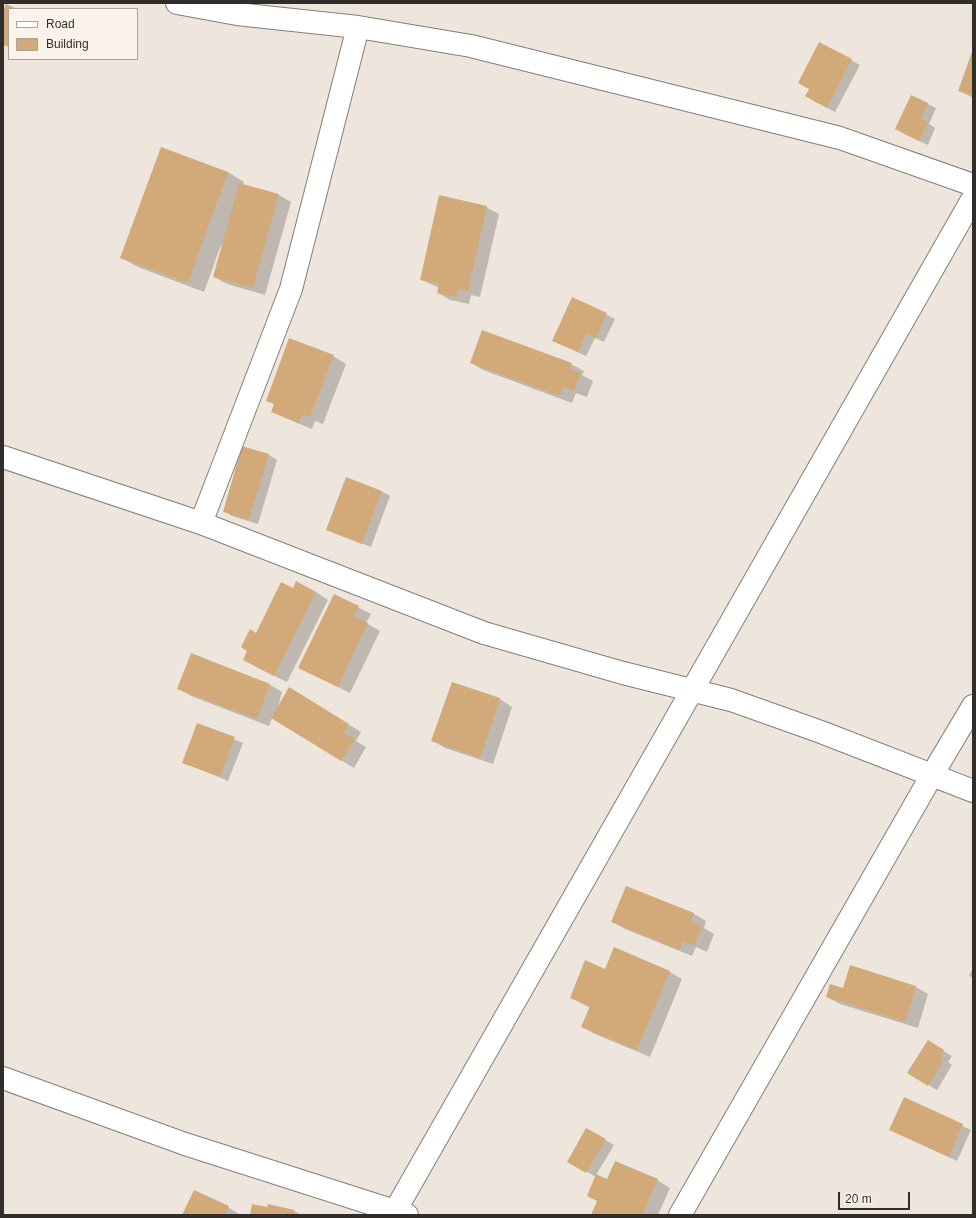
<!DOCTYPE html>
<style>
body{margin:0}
#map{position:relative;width:976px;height:1218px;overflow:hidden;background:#eee6dc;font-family:Arial,sans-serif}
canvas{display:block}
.frame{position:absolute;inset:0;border:4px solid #302d2a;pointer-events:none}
.legend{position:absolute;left:8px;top:8px;width:130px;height:52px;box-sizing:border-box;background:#fbf3e9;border:1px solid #aaa49d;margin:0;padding:5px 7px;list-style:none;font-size:12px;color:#302d2a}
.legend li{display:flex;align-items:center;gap:8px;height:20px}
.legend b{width:20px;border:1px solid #aaa49d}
.scale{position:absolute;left:838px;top:1192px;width:72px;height:18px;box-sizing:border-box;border:2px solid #302d2a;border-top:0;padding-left:5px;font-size:12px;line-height:14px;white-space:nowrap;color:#302d2a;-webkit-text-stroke:3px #fbf3e9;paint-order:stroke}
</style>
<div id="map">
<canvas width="976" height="1218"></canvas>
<div class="frame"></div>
<ul class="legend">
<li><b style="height:5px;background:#fff"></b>Road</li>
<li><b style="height:11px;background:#d2aa7a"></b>Building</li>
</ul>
<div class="scale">20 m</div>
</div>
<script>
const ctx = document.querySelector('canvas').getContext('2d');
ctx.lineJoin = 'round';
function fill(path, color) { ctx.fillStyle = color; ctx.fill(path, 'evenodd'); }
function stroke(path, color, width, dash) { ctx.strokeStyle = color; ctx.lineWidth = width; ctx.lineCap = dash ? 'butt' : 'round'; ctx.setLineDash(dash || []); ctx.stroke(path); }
const shadow = new Path2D(`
 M973,53V98L959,90Z
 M851,60L860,65L835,112L814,101Z
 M911,96L936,108L929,124L935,128L928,145L904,134Z
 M228,172L244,182L243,185L279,195L291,202L265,295L227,284L214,277L223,245H221L204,292L138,267L122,258Z
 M486,207L499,214L480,297L471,295L469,304L450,300L438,293L439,288L422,280Z
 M573,298L615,319L604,342L595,338L586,356L562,345Z
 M333,356L346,364L323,424L315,421L312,429L285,418L272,411L275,405L267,400Z
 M471,363L571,364L584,371L582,375L593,381L587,397L576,393L572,403L483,370Z
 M269,455L277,460L258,524L232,516L224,511Z
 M381,491L390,496L371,547L327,530Z
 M293,590L316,592L328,600L287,682L256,667L257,634Z
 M334,595L371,614L366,623L380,631L350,693L299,668Z
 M191,655L270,685L282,692L277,710L302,696L361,732L356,741L366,747L354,768L272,718L269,726L191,696L179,689Z
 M452,683L500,699L512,707L493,764L445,748L433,741Z
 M197,724L243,743L228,781L183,762Z
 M627,887L694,914L706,921L704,928L714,934L707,952L696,947L692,956L625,929L613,922Z
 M614,949L670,972L682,979L650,1057L595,1034L582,1027L590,1008L571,998L606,970Z
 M973,968V978L969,976Z
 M916,987L928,994L918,1028L840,1004L827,997L843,989Z
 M928,1042L952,1056L948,1062L952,1065L937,1090L908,1073Z
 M904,1099L971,1130L957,1161L890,1130Z
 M586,1129L614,1145L596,1175L607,1180H657L670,1188L658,1215H592L598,1201L596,1177L568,1161Z
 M228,1207L240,1215H184Z
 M268,1209L293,1210L301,1215H251Z`);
const building = new Path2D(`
 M6,4L17,9H9V47L3,45V11Z
 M819,42L852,59L827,108L805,96L809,89L798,83Z
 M972,52H973V96L958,91Z
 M911,95L928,103L921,119L928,122L919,141L895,129Z
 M161,147L228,172L188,283L120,258Z
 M239,183L279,194L253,288L213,277Z
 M439,195L487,206L468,291L458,289L456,297L437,293L439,284L420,280Z
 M572,297L607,313L596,338L586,334L578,352L552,341Z
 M482,330L572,363L570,369L581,373L574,391L563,387L560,396L470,363Z
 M289,338L334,355L310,417L302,415L299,423L271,412L274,404L266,401Z
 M242,446L269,454L249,520L223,512Z
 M346,477L382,491L362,544L326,530Z
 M296,581L316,592L274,676L243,660L247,651L241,647L250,629L256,633L281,582L293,588Z
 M334,594L359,606L354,616L368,623L338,687L298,668Z
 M191,653L270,684L257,719L177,689Z
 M452,682L500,698L480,758L431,741Z
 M289,687L349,724L344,733L355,739L341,761L271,718Z
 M197,723L235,737L220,777L182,763Z
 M626,886L694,913L691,922L702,926L694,946L683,941L680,950L611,922Z
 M614,947L670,971L637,1050L581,1027L590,1006L570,998L585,960L605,969Z
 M850,965L916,986L905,1022L826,997L830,984L843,988Z
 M928,1040L944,1050L940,1057L944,1060L928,1086L907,1073Z
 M904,1097L963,1124L949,1157L889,1130Z
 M586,1128L606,1139L586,1173L567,1162Z
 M615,1161L658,1179L642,1215H591L597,1201L587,1196L596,1174L607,1179Z
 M194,1190L229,1206L225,1215H182Z
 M252,1204L267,1207L268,1204L294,1210L292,1215H250Z`);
const minor = new Path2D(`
 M177,3L237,14L358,27L471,46L840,138L973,185
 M3,457L201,523L484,633L623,673L731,700L821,732L973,791
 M201,523L291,289L358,27
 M3,1078L185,1144L407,1215
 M395,1211L973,198
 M680,1215L932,775L973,706`);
fill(shadow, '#0003');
fill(building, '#d2aa7a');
stroke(minor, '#857e75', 24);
stroke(minor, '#fff', 22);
</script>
